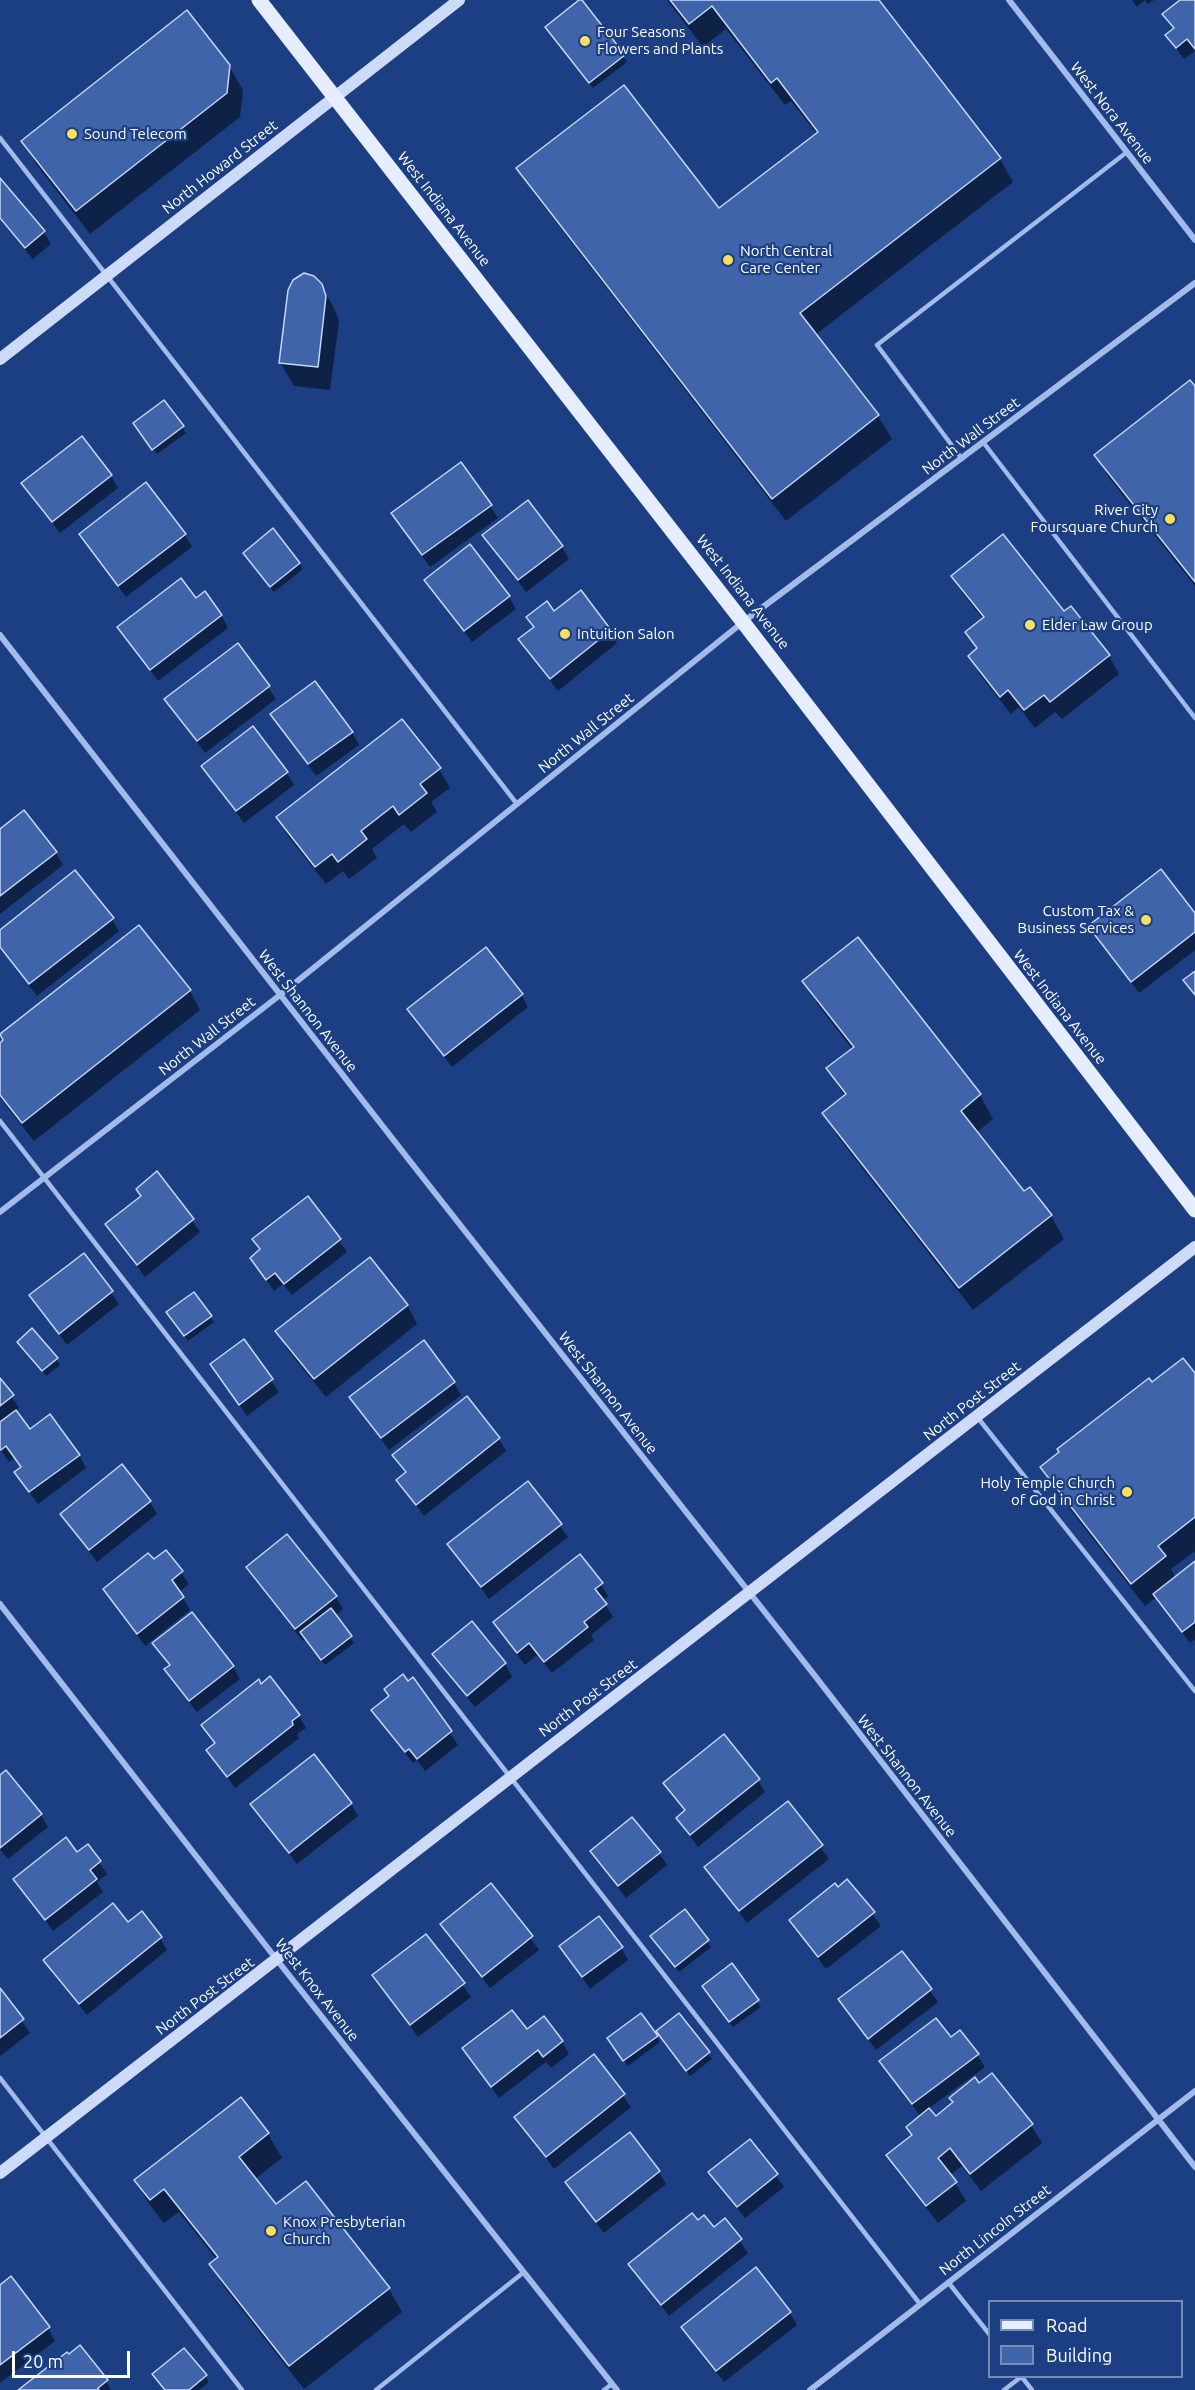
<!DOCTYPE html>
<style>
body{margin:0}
#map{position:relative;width:1195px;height:2390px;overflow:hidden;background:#1c3e83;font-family:Ubuntu,sans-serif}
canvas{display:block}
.legend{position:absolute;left:988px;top:2300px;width:195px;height:78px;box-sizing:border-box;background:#1c3e83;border:2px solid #778bb5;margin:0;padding:8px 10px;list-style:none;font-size:18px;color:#fff}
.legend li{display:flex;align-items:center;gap:12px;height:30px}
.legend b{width:30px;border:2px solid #778bb5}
.scale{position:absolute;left:12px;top:2351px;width:118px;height:27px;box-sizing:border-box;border:3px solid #fff;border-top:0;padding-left:8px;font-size:18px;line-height:21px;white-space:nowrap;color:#fff;-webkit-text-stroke:4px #1c3e83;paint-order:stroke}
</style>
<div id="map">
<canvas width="1195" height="2390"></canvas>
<ul class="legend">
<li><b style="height:8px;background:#e6edfe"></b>Road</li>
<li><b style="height:16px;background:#4064aa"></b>Building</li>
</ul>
<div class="scale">20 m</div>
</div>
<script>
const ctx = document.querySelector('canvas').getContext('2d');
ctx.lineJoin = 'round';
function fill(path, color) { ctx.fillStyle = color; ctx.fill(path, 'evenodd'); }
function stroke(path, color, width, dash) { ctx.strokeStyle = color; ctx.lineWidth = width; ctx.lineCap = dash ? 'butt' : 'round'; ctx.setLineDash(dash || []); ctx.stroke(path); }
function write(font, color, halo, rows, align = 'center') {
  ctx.font = font + ' Ubuntu,sans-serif'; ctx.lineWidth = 4.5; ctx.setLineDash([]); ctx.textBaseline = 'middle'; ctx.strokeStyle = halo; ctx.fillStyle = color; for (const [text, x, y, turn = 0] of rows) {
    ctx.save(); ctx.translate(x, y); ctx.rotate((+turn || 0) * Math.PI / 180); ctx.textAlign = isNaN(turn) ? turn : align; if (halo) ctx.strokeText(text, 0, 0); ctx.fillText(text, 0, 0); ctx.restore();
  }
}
const shadow = new Path2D(`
 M667,0H878L1000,159L1013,182L815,335L878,416L892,439L786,521L532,191L518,168L719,210L817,134L791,101L785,105L726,29L703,47Z
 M1132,0H1154L1148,4L1145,0L1137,7Z
 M1182,0H1195V51L1184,59L1167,36L1174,30L1164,15Z
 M550,33L623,56L627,62L593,88Z
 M229,66L243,90L240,117L90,234L36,164L23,141Z
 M0,180L44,232L51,244L33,259L0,220Z
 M321,285L335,310L339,321L330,390L294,386L280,362Z
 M1195,389V586L1110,479L1096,455Z
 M164,402L186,433L157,454L138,429Z
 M111,476L118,488L60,533L23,483Z
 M490,506L498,518L430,567L400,525Z
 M81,534L185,535L192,547L126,597Z
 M484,535L562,547L569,559L526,592Z
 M248,559L299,563L303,569L274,592Z
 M953,576L1109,656L1119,674L1062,719L1055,712L1035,728L1019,707L1011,714L980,675L970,656L977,650L967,633L983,619L963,594Z
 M426,580L509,597L516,609L472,642Z
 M195,600L221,615L228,628L158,681L119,627Z
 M554,613L610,630L617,643L558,691L520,640L534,628L528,618Z
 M268,687L276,699L205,753L166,699Z
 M272,714L352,732L359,745L316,776Z
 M402,721L439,769L450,788L431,802L437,812L411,832L404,824L372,849L377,858L349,879L343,871L326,884L288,836L278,818Z
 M203,766L287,773L294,785L244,823Z
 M0,831L56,853L63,865L0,914Z
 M1195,915V950L1139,993L1090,927Z
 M112,919L119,931L37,996L0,948V932Z
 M139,927L190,991L200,1010L34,1141L0,1098V1044Z
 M858,939L980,1095L993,1119L976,1133L1023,1194L1051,1216L1064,1239L973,1310L838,1137L824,1114L845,1097L828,1069L853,1050L818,1005L804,982Z
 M521,994L528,1007L452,1067L416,1022L409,1009Z
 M157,1173L200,1232L145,1277L107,1225L142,1197Z
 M307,1198L347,1252L292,1295L283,1284L274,1291L251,1258L261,1251L254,1239Z
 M84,1255L119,1304L67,1345L31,1296Z
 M407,1305L417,1324L326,1397L287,1349L277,1331Z
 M210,1317L214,1322L188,1341L171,1318Z
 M243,1341L279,1392L247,1416L212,1365Z
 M19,1342L56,1359L60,1365L46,1376Z
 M1195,1376V1551L1171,1569L1176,1578L1195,1563V1639L1190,1643L1157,1597L1145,1606L1056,1491L1042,1467L1151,1384Z
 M0,1380L19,1408L15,1412L30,1431L79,1455L86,1468L38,1504L24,1485L22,1469L14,1458L9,1462L0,1449Z
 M454,1383L461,1395L389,1450L351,1398Z
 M466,1399L499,1439L506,1451L424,1516L398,1480L406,1474L394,1456Z
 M528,1483L568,1537L489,1599L449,1544Z
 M150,1502L157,1514L97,1562L62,1514Z
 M166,1552L189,1584L179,1592L190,1610L145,1646L104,1589Z
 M248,1568L336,1597L343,1609L335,1616L354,1643L325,1665L306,1639L303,1641L255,1580Z
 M601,1584L608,1596L603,1601L613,1617L591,1635L594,1640L552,1673L537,1655L525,1665L494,1623Z
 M472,1623L505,1664L512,1677L475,1707L441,1666L434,1654Z
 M154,1643L233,1667L240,1679L197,1712L173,1682L166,1670L170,1667Z
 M412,1679L458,1745L425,1771L417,1760L413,1763L380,1722L373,1710Z
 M261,1686L299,1716L306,1728L297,1734L299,1738L235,1788L208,1750L216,1744L203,1725Z
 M0,1777L41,1815L48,1827L8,1859L0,1849Z
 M758,1780L765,1792L698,1847L678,1819L686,1812L665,1783Z
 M788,1803L829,1859L747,1923L706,1867Z
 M252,1804H351L358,1816L297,1864Z
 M87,1846L107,1874L97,1882L103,1892L53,1931L15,1879L77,1854Z
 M592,1852L659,1853L667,1865L626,1898Z
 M847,1881L881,1926L826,1969L790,1921Z
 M491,1885L539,1950L490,1988L449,1937L442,1924Z
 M684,1911L711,1947L679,1972L656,1942Z
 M128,1924L160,1938L167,1950L87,2015L52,1973L45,1960Z
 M426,1936L471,1997L418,2037L374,1976Z
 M561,1947L621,1948L628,1960L590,1989Z
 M902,1953L938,2002L876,2050L840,2000Z
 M731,1966L761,2007L733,2027L707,1992Z
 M0,1990L30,2033L0,2056Z
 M679,2015L712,2059L690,2076L661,2037Z
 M527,2031L562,2042L569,2054L551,2068L546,2062L499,2098L464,2049Z
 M657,2037L660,2042L628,2066L612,2044Z
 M950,2039L977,2055L985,2067L928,2109L935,2118L979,2085L1031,2125L1042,2143L981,2191L962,2166L950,2175L966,2201L938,2223L899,2173L888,2155L913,2136L921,2117L881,2061Z
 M594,2056L631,2107L554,2169L516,2117Z
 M240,2099L268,2134L282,2158L255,2179L276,2206L389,2289L402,2312L304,2389L225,2288L211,2264L217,2260L179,2212L164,2223L149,2204L136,2181Z
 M750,2141L784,2187L745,2218L710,2172Z
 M659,2172L666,2184L604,2233L567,2183Z
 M724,2220L748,2253L669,2316L630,2265L698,2222L714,2229Z
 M0,2287L48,2328L55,2341L0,2383Z
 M790,2313L797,2325L724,2382L683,2327Z
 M154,2375L205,2376L209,2382L199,2390H165Z
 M106,2381L111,2390H21Z`);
const building = new Path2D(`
 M579,0H582L625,55L589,83L545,27Z
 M670,0H879L1001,158L800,313L879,415L772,499L516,168L624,85L719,208L818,132L777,78L771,83L712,6L689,24Z
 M1180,0H1195V49L1187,39L1176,48L1165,35L1174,28L1162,14Z
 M187,10L230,65L227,93L76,211L21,141Z
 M0,178L45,231L25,248L0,218Z
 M304,273L314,276L322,284L326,296L318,367L279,363L288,290L293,280Z
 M1190,380L1195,386V582L1094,455Z
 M164,400L184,426L152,450L133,423Z
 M82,436L112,475L52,522L21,483Z
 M461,462L492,505L422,555L391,513Z
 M146,482L186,534L118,586L79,534Z
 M528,500L563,546L518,580L482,535Z
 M273,528L300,563L270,587L243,553Z
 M1003,534L1064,611L1071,606L1110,655L1050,702L1044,695L1024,710L1008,690L1000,697L968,656L977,648L965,632L984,617L951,576Z
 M470,544L510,596L464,631L424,580Z
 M181,578L196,598L205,591L222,615L150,670L117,627Z
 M581,590L611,630L550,679L518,639L534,627L526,617L547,601L554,611Z
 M238,643L270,686L197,741L164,699Z
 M315,681L353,732L308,764L270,714Z
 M402,719L441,768L420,784L427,793L399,815L393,806L361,831L367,839L338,862L332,854L315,867L276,817Z
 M253,726L288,772L236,811L201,766Z
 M24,810L57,852L0,896V829Z
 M1161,869L1195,913V932L1131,982L1088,926Z
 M75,870L114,918L29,984L0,947V930Z
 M139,925L191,990L22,1123L0,1095V1043L3,1040L0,1034Z
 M858,937L981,1094L961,1111L1024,1191L1030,1187L1052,1215L959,1288L822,1113L846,1094L826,1068L854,1047L802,981Z
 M486,947L523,994L444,1056L407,1009Z
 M1195,971V995L1183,980Z
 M157,1171L194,1219L137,1265L105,1224L141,1196L136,1189Z
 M308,1196L341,1239L284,1284L275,1273L266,1280L250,1258L260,1249L252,1239Z
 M84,1253L113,1291L59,1334L29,1295Z
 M370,1257L408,1305L314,1379L275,1331Z
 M194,1292L212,1316L184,1336L166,1312Z
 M32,1328L58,1358L42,1371L17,1342Z
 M244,1339L273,1379L239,1405L210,1364Z
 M424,1340L455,1382L381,1438L349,1397Z
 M1183,1358L1195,1373V1517L1158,1546L1166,1556L1131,1584L1040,1467L1059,1452L1057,1449L1149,1378L1152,1382Z
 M0,1378L14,1395L0,1406Z
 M467,1396L500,1438L416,1505L396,1480L406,1472L392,1455Z
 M16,1410L30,1429L50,1414L80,1455L29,1492L14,1472L21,1467L6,1446L1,1450L0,1449V1422Z
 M122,1464L151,1501L89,1550L60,1514Z
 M528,1481L562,1524L481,1587L447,1544Z
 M287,1534L337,1596L295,1629L246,1567Z
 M166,1550L183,1571L172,1580L184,1597L137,1634L103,1589L148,1553L154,1559Z
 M580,1554L603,1583L595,1589L607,1604L584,1622L588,1627L544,1662L529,1643L517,1653L493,1622Z
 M1195,1561V1622L1182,1632L1153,1594Z
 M331,1608L352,1636L321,1660L300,1632Z
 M192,1612L234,1666L189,1701L164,1669L170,1665L152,1643Z
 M472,1621L506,1663L467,1696L432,1654Z
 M403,1674L408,1681L413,1677L452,1731L417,1759L409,1749L405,1752L371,1710L389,1696L384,1689Z
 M270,1676L300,1715L292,1721L293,1725L227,1777L206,1750L215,1743L201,1725L259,1679L261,1684Z
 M724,1734L760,1779L690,1835L676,1818L685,1810L663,1783Z
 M314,1754L352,1803L289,1853L250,1804Z
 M6,1770L42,1814L0,1848V1775Z
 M788,1801L823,1845L739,1911L704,1867Z
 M632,1817L661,1852L618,1886L590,1851Z
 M66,1837L77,1852L88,1844L101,1861L90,1870L97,1879L45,1920L13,1879Z
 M847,1879L875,1912L818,1957L789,1920L835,1883L838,1887Z
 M491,1883L533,1936L482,1977L440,1924Z
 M113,1903L128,1922L142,1911L162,1937L79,2004L43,1960Z
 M685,1909L709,1940L675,1967L650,1936Z
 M599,1916L623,1947L582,1977L559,1946Z
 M426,1934L465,1983L410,2025L372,1975Z
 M902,1951L932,1989L868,2039L838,1999Z
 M732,1963L759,2000L729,2022L702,1986Z
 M0,1988L24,2019L0,2038Z
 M512,2010L527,2029L544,2016L563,2041L543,2057L538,2050L491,2087L462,2048Z
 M641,2013L658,2036L623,2061L607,2038Z
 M679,2013L710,2052L686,2071L656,2031Z
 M936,2018L951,2037L960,2030L979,2054L912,2104L879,2061Z
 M594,2054L625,2094L546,2157L514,2117Z
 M992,2073L1033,2124L970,2174L950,2148L938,2158L957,2182L926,2206L886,2155L912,2135L906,2127L929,2108L936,2116L953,2102L949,2098L975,2077L979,2083Z
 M241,2097L269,2133L239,2157L276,2204L306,2181L390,2288L289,2366L209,2264L218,2257L164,2189L150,2200L134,2180Z
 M630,2132L660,2171L596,2222L565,2182Z
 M750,2139L778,2174L737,2207L708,2172Z
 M692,2213L698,2220L704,2215L714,2227L725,2218L742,2239L661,2305L628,2264Z
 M756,2267L791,2312L716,2371L681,2327Z
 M11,2276L50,2327L0,2365V2285Z
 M80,2345L108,2380L98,2388L99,2390H18L67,2352L69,2354Z
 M184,2348L207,2375L189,2390H165L152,2374Z`);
const lane = new Path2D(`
 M0,138L517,804
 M983,442L1195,718
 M962,459L877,345L1127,152
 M0,1121L920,2304
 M978,1418L1195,1691
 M0,2078L242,2390
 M948,2282L990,2335
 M1021,2376L1032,2390
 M376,2390L524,2272
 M604,2390L612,2384
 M1004,2390L1021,2377`);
const street = new Path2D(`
 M1009,0L1195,240
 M0,635L413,1165L812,1672L1195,2167
 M0,1212L280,995L743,622L1195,283
 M0,1604L277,1960L617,2390
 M810,2390L1195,2091`);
const secondary = new Path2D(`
 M0,359L459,0
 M0,2173L1195,1247`);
const primary = new Path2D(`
 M259,0L743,622L1195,1210`);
const markers = [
 [585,41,6,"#fbdf5f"],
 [72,134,6,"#fbdf5f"],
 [728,260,6,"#fbdf5f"],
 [1170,519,6,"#fbdf5f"],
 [1030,625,6,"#fbdf5f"],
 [565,634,6,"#fbdf5f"],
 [1146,920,6,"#fbdf5f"],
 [1127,1492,6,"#fbdf5f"],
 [271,2231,6,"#fbdf5f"]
];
const poiNames = [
 ["Four Seasons",597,32],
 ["Flowers and Plants",597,49],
 ["Sound Telecom",84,134],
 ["North Central",740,251],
 ["Care Center",740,268],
 ["River City",1158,510,"right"],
 ["Foursquare Church",1158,527,"right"],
 ["Elder Law Group",1042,625],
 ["Intuition Salon",577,634],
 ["Custom Tax &",1134,911,"right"],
 ["Business Services",1134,928,"right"],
 ["Holy Temple Church",1115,1483,"right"],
 ["of God in Christ",1115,1500,"right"],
 ["Knox Presbyterian",283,2222],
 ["Church",283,2239]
];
const streetNames = [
 ["West Nora Avenue",1112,113,52],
 ["North Howard Street",220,167,-38],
 ["West Indiana Avenue",444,209,52],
 ["North Wall Street",971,436,-37],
 ["West Indiana Avenue",743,592,52],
 ["North Wall Street",586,733,-39],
 ["West Indiana Avenue",1060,1007,52],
 ["West Shannon Avenue",308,1011,52],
 ["North Wall Street",207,1036,-38],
 ["West Shannon Avenue",608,1393,52],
 ["North Post Street",972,1401,-38],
 ["North Post Street",588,1698,-37],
 ["West Shannon Avenue",907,1776,52],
 ["West Knox Avenue",317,1990,52],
 ["North Post Street",205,1996,-37],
 ["North Lincoln Street",995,2230,-38]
];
fill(shadow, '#0007');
fill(building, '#4064aa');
stroke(building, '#c6d7f8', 1.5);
stroke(lane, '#a2bbea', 4.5);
stroke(street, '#a2bbea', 6);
stroke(secondary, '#cddbf8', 12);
stroke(primary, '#e6edfe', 15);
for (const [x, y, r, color] of markers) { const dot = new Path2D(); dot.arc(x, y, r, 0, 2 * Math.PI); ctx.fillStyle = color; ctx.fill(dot); stroke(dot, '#1c3e83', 2); }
write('15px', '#fff', '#1c3e83', poiNames, 'left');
write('15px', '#fff', '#1c3e83', streetNames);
</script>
